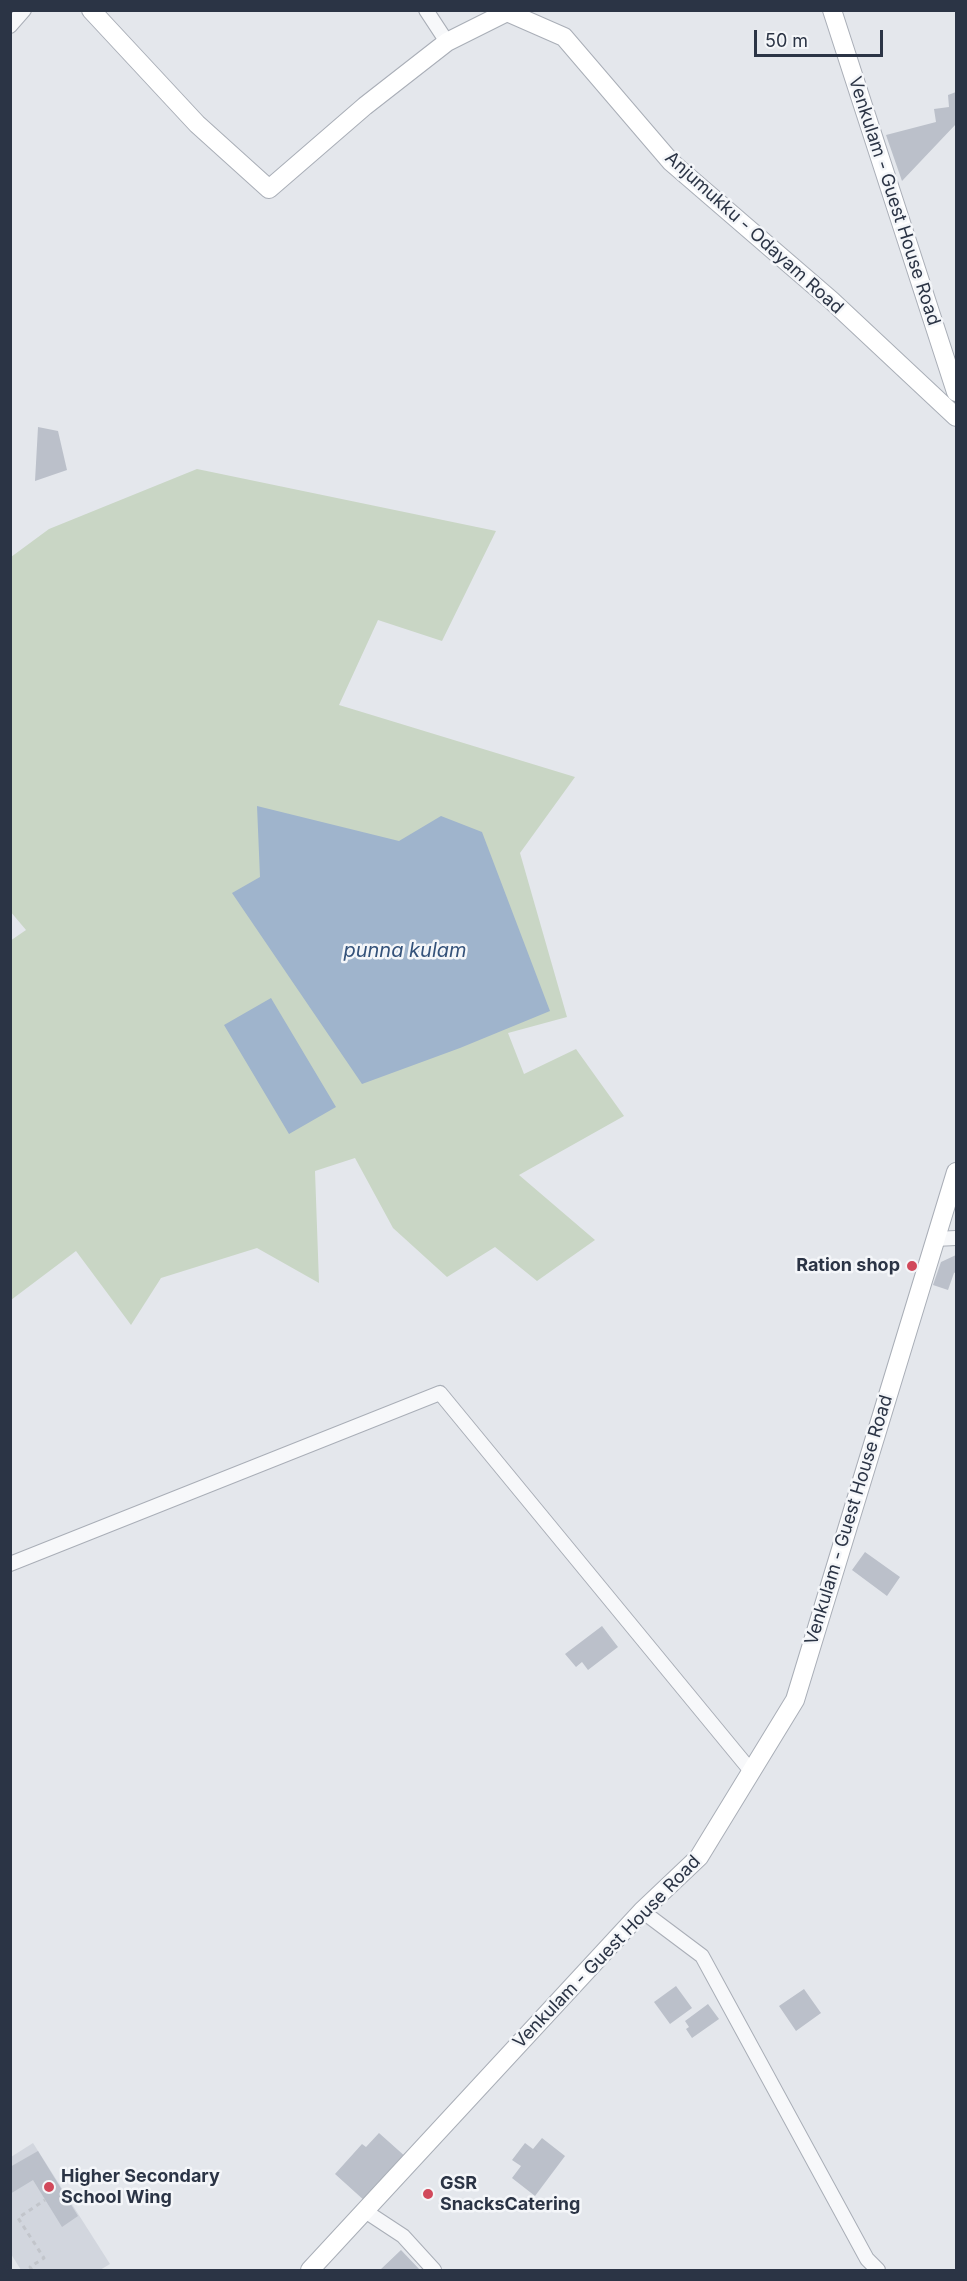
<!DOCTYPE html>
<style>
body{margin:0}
#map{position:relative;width:967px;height:2281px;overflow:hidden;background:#e4e7ec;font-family:Inter,sans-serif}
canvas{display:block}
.frame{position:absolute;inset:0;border:12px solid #2b3445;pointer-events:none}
.scale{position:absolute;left:754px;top:30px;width:129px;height:27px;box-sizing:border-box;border:3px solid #2b3445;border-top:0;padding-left:8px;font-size:18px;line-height:21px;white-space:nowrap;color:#2b3445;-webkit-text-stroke:4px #f4f6f9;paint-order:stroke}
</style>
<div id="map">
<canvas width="967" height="2281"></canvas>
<div class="frame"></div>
<div class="scale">50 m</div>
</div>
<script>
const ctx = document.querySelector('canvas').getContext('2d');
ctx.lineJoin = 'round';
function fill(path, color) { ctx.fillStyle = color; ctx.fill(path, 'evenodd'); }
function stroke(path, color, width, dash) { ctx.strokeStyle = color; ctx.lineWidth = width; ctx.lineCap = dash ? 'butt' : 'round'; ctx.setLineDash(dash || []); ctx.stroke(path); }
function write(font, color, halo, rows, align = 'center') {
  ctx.font = font + ' Inter,sans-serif'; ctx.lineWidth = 5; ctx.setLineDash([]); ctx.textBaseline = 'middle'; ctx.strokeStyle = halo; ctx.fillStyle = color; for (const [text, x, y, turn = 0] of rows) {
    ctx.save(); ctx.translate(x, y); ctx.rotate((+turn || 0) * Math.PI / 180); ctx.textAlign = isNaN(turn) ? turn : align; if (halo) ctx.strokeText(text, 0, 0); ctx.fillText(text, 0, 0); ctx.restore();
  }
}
const built = new Path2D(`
 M33,2143L110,2264L100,2270H21L11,2254V2157Z`);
const green = new Path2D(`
 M197,469L496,531L442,641L378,620L339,705L575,777L520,853L567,1017L508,1033L524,1074L576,1049L624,1116L519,1175L595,1240L537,1281L495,1247L447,1277L393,1228L355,1158L315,1171L319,1283L257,1248L161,1278L131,1325L76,1251L11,1300L10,941L26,930L10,911L11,557L49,529Z`);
const water = new Path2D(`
 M257,806L399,841L441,816L482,832L550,1011L460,1048L362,1084L232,893L260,877Z
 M271,998L336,1107L289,1134L224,1025Z`);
const building = new Path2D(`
 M956,92V124L902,181L886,135L936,122L934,109L949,107L948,95Z
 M38,427L58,431L67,470L35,481Z
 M956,1255V1272L954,1273L948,1290L933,1285L941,1262Z
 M865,1552L900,1577L887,1596L852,1570Z
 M602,1626L618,1647L588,1670L582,1662L576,1667L565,1654Z
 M676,1986L692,2008L670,2024L654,2002Z
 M804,1989L821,2013L796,2031L779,2006Z
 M708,2004L719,2019L692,2038L686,2029L689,2027L685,2021Z
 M379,2133L407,2158L366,2202L335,2174L362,2144L366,2147Z
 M542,2138L565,2156L535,2196L512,2178L521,2166L512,2160L525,2143L533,2149Z
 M38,2151L78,2216L62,2227L33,2180L10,2194V2167Z
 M401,2250L420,2270H380Z`);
const path = new Path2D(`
 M32,2270L30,2267L44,2258L18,2218L45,2200`);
const minor = new Path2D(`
 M426,10L447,42
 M10,26L24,10
 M935,1239L956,1238
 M10,1564L440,1393L751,1771
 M642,1911L702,1956L867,2259L878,2270
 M365,2211L403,2236L434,2270`);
const secondary = new Path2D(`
 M91,10L197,124L269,189L365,106L447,42L507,12L564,37L671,162L831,300L956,417
 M832,10L956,392
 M310,2270L642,1911L699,1857L795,1700L956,1172`);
const markers = [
 [912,1266,6,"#d1495b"],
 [49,2187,6,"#d1495b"],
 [428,2194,6,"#d1495b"]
];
const streetNames = [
 ["Venkulam - Guest House Road",894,201,72],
 ["Anjumukku - Odayam Road",754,233,42],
 ["Venkulam - Guest House Road",849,1520,-73],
 ["Venkulam - Guest House Road",607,1952,-46]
];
const poiNames = [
 ["Ration shop",900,1266,"right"],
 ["Higher Secondary",61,2177],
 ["School Wing",61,2198],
 ["GSR",440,2184],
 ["SnacksCatering",440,2205]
];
const waterNames = [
 ["punna kulam",405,951]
];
fill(built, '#d2d6de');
fill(green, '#c9d6c5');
fill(water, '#9fb4cc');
fill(building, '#bbc0ca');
stroke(minor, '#a9aeb7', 16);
stroke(secondary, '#a9aeb7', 20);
stroke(path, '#c2c5cb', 3, [4.5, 4.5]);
stroke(minor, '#f7f8fa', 14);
stroke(secondary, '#fff', 18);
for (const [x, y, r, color] of markers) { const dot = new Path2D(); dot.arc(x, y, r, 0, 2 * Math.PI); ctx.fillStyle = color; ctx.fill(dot); stroke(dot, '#f4f6f9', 2); }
write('18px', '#2b3445', '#f4f6f9', streetNames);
write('bold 18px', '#2b3445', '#f4f6f9', poiNames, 'left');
write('italic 20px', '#34527a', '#f4f6f9', waterNames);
</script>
